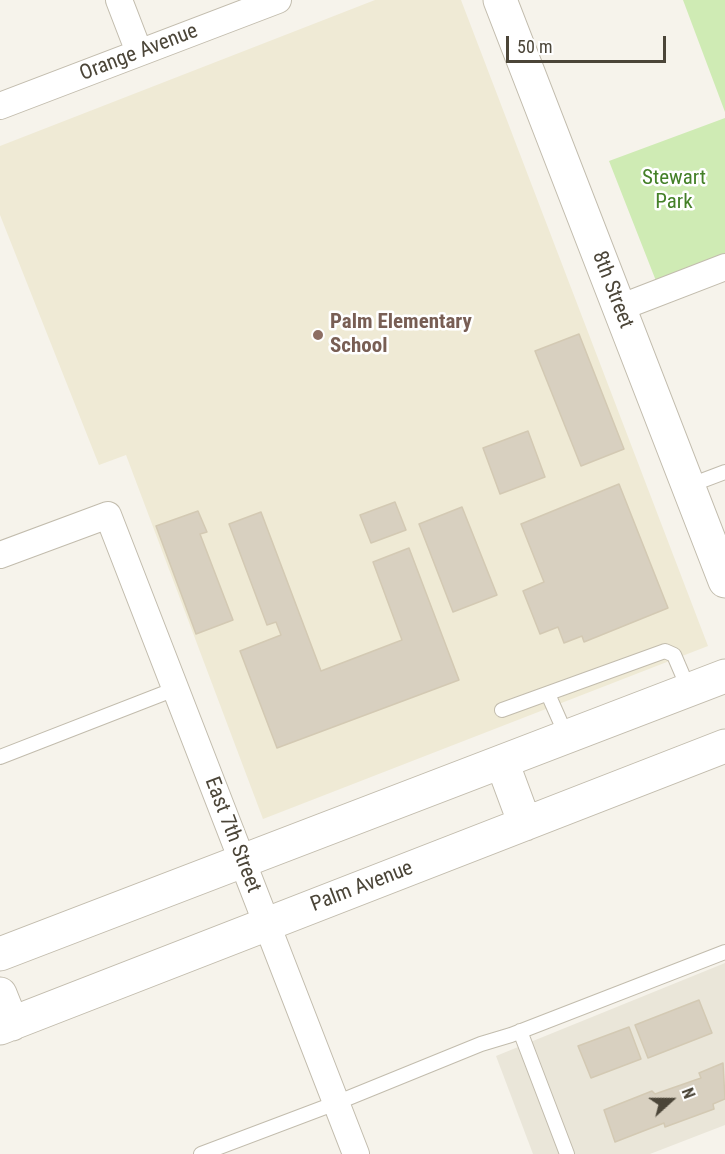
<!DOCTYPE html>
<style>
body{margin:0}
#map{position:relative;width:725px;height:1154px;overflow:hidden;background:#f6f3eb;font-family:"Roboto Condensed",sans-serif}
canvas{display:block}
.north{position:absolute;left:641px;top:1070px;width:60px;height:60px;-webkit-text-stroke:4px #fff;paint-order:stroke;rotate:69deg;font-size:16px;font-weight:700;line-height:24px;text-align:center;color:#4b4538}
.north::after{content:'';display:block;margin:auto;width:21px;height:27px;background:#4b4538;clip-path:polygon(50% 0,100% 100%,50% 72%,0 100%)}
.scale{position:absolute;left:506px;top:36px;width:160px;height:27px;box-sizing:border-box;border:3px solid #4b4538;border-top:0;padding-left:8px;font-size:18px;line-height:21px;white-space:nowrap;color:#4b4538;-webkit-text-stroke:4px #fff;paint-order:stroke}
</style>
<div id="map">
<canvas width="725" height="1154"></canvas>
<div class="north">N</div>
<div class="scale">50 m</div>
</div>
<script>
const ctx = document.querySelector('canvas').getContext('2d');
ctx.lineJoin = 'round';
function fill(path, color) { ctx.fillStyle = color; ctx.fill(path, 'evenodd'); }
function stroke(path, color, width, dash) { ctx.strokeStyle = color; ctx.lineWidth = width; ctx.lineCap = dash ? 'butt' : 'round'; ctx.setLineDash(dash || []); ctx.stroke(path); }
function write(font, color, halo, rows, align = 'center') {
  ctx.font = font + ' "Roboto Condensed",sans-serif'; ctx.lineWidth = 5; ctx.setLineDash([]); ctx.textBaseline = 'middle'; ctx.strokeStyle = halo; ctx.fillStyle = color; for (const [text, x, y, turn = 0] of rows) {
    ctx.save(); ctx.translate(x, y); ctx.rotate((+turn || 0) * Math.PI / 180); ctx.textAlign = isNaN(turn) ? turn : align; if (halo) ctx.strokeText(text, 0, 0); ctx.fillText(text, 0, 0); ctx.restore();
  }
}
const residential = new Path2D(`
 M725,963V1125L650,1154H533L496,1056Z`);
const education = new Path2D(`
 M375,0H461L708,646L263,819L126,455L99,465L0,215V146Z`);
const green = new Path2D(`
 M683,0H725V112Z
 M725,118V262L658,286L609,161Z`);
const building = new Path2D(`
 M579,334L624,449L581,466L535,351Z
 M528,431L545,477L500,494L483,448Z
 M619,484L668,608L584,642L582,636L564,643L558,627L540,634L523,591L544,582L521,524Z
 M395,502L406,530L371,543L360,515Z
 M462,507L497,595L453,612L419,524Z
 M198,511L207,532L200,534L233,620L196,634L156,526Z
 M261,512L321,671L402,640L373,562L409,548L459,680L277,748L240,651L281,635L276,622L267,625L229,524Z
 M699,1000L712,1033L648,1058L635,1025Z
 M629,1027L641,1059L591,1078L578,1046Z
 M723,1063L725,1099L713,1104L714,1109L665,1127L664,1123L615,1142L604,1110L652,1091L655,1094L701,1078L699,1073Z`);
const service = new Path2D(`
 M688,486L725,472
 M548,694L567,737
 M502,710L665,651L674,655L689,690
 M0,757L175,689
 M520,1031L567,1154
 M201,1154L336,1103L481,1044L511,1035L725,952`);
const minor = new Path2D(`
 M119,0L139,52
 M0,106L278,0
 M619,308L725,267
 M0,555L108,515L356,1154`);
const tertiary = new Path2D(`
 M500,0L725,581
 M502,762L525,824
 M0,954L725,676
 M0,994L12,1024
 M0,1028L725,746`);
const markers = [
 [318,335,6,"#8d6e63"]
];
const streetNames = [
 ["Orange Avenue",139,53,-21],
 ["8th Street",612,290,69],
 ["East 7th Street",232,835,69],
 ["Palm Avenue",362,887,-21]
];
const parkNames = [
 ["Stewart",674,179],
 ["Park",674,203]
];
const educationNames = [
 ["Palm Elementary",330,323],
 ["School",330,347]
];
fill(residential, '#eae6d9');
fill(education, '#efead5');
fill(green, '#cfebb4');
fill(building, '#d8d0c0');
stroke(building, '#d3c9b3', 1.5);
stroke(service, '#c2bcad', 16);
stroke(minor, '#c2bcad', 28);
stroke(tertiary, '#c2bcad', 35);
stroke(service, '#fff', 14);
stroke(minor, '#fff', 26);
stroke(tertiary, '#fff', 33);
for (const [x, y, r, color] of markers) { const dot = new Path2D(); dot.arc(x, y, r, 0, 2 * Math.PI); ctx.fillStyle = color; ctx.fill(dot); stroke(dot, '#fff', 2); }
write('21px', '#4b4538', '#fff', streetNames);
write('21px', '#448028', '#fff', parkNames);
write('bold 21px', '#785e54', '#fff', educationNames, 'left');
</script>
